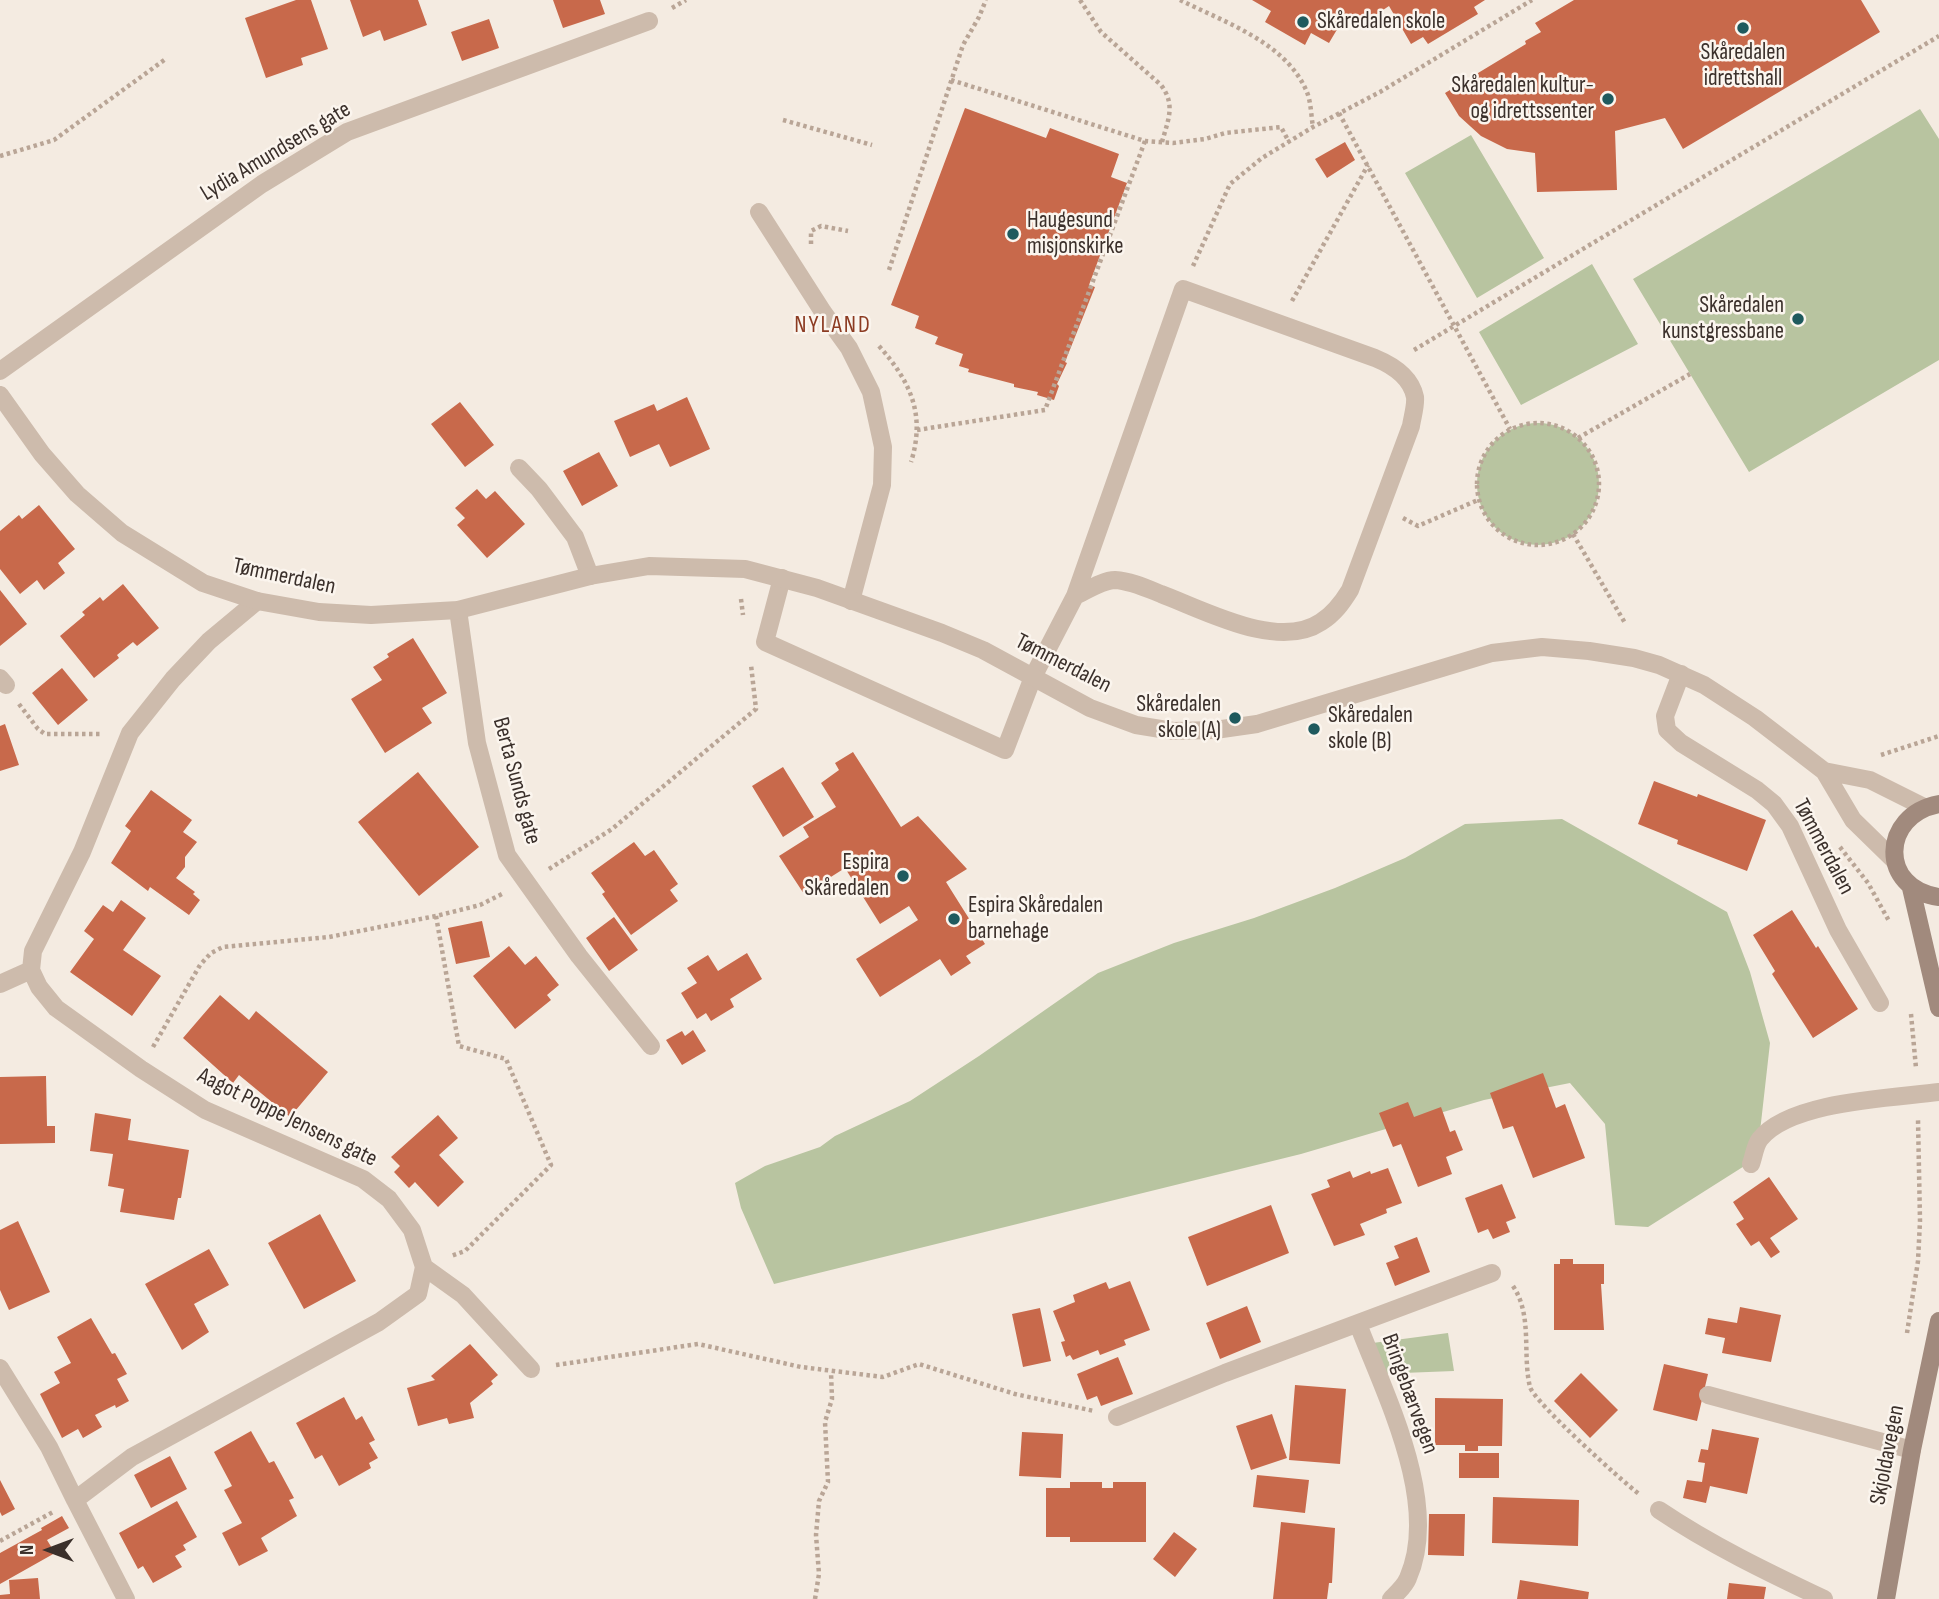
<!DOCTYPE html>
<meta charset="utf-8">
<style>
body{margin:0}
#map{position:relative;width:1939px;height:1599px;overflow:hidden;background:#f4ebe1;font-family:"Sofia Sans Condensed",sans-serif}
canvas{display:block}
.north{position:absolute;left:14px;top:1515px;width:70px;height:70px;-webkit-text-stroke:5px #fbf5ee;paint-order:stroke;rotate:270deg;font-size:19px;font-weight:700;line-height:28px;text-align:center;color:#3b302b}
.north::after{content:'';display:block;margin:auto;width:24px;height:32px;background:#3b302b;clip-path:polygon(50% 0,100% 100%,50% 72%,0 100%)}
</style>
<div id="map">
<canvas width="1939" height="1599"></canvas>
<div class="north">N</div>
</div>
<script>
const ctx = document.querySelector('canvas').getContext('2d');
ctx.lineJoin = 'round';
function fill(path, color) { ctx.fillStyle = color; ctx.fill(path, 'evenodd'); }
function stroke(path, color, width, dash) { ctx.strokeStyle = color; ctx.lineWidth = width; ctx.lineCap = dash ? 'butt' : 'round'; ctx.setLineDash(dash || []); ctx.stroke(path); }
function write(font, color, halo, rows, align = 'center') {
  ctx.font = font + ' "Sofia Sans Condensed",sans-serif'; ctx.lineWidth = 5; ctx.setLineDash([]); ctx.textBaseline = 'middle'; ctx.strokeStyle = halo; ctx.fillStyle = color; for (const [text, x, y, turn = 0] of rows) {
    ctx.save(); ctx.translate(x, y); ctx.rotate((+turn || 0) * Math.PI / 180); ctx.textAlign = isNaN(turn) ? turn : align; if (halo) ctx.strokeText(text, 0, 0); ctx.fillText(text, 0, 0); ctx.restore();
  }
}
const green = new Path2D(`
 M1920,109L1939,139V360L1749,472L1633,279Z
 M1471,135L1544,258L1477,298L1405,173Z
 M1592,264L1638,344L1521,405L1479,332Z
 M1477 484a61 61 0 1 1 122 0a61 61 0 1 1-122 0Z
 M1562,819L1727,912L1750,972L1770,1043L1757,1158L1648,1227L1615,1225L1605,1124L1570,1083L1484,1100L1301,1154L774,1284L741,1208L735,1183L765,1166L820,1147L835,1136L910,1101L979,1056L1098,973L1174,943L1254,918L1335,888L1405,858L1465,824Z
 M1448,1333L1454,1371L1377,1374L1365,1344Z`);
const building = new Path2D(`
 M296,0H311L328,49L301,58L303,65L266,78L245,18Z
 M350,0H418L427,25L384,41L380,30L363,37Z
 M553,0H600L605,14L563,28Z
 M1252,0H1485L1474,7L1478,14L1428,44L1423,37L1411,44L1389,6L1365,22H1356L1345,16L1329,43L1311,33L1305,45L1265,22L1271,11Z
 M1574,0H1861L1880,32L1683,149L1665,118L1615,131L1617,190L1537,192L1535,153L1507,149L1481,136L1459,116L1445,93L1526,44L1525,41L1541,32L1535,23Z
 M489,19L499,48L462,61L451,32Z
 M965,108L1046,138L1050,128L1119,154L1111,177L1127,183L1089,285L1095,287L1065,362L1067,363L1057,384L1059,386L1054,400L1037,395L1038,392L1014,387V384L968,372L969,369L959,366L963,354L935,344L938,337L915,328L919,316L891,305Z
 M1345,142L1355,160L1327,178L1315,159Z
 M687,397L710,449L670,467L659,444L630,457L614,421L654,404L657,411Z
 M460,402L494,445L465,467L431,424Z
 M599,452L618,486L582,506L563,471Z
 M477,489L486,499L495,491L525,524L487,558L457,525L465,518L455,508Z
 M39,505L75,549L58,563L65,573L44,590L37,580L20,594L0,569V531L19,515L22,519Z
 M123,584L159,628L137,646L133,642L117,655L119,658L94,678L60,636L85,615L82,612L100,597L103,601Z
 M0,590L27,624L0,646Z
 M413,638L447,693L422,708L432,723L385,753L351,699L382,680L373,667L389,657L387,654Z
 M62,668L88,700L58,725L32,693Z
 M5,724L19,765L0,771V726Z
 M853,752L901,827L918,816L967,869L946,882L985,944L966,956L971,963L951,976L940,959L880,997L856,959L918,920L909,906L880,924L845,868L804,894L779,856L809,837L803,827L836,807L821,783L839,770L835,763Z
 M783,767L814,817L783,837L752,786Z
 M418,772L479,847L419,896L358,822Z
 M1654,781L1697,797L1698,794L1766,820L1747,871L1677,844L1678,840L1638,824Z
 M151,790L192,820L183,832L197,842L185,857V867L176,878L195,892L193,894L200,900L189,915L150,887L148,891L111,863L131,831L125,826Z
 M634,842L645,856L654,850L678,884L670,890L678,901L631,935L602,894L605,892L591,873Z
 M121,900L146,918L123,950L161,976L132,1016L70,972L94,939L84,931L103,905L113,912Z
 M1792,910L1816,948L1818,946L1858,1009L1813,1038L1772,974L1775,971L1753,935Z
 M614,917L638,950L609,971L586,938Z
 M482,921L490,957L456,964L448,928Z
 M509,946L525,965L536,956L559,985L547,995L551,1000L515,1029L473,976Z
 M747,953L762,979L730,999L734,1007L711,1021L706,1013L697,1019L681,993L697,983L687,968L708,955L718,971Z
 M220,995L249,1020L256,1011L328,1072L290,1117L239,1075L233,1083L183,1038Z
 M693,1030L706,1051L682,1065L666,1040L682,1031L685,1036Z
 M1543,1073L1556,1108L1565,1104L1585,1158L1533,1178L1513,1126L1503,1129L1490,1093Z
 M46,1076L47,1126H55V1143L0,1144V1077Z
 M1408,1102L1414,1117L1441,1107L1450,1132L1455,1130L1463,1150L1446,1157L1452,1174L1418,1187L1401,1144L1393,1147L1379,1113Z
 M95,1113L131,1119L128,1140L189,1150L181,1198H178L174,1220L120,1212L124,1189L108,1186L113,1154L90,1151Z
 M438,1115L458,1138L439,1155L464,1182L438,1207L415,1182L409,1188L394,1172L400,1166L391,1157Z
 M1388,1168L1402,1203L1386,1209L1387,1213L1360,1224L1365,1235L1334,1246L1311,1194L1330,1187L1327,1180L1350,1171L1353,1178L1370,1171L1371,1174Z
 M1769,1177L1798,1219L1770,1238L1780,1252L1771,1258L1759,1241L1751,1246L1736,1224L1744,1219L1733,1202Z
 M1502,1184L1516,1218L1506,1222L1510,1232L1493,1239L1488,1229L1478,1233L1465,1198Z
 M1271,1205L1289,1253L1207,1286L1188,1237Z
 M320,1214L356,1281L304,1309L268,1243Z
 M18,1221L50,1292L9,1310L0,1290V1230Z
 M1417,1237L1430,1272L1395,1286L1386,1263L1399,1258L1394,1246Z
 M209,1249L229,1285L194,1304L209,1332L182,1350L145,1284Z
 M1560,1259H1573V1264H1604V1284H1601L1604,1330H1554V1264H1560Z
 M1130,1281L1150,1330L1124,1340L1126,1345L1100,1355L1098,1350L1073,1360L1070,1355L1066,1357L1061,1342L1065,1341L1053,1311L1075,1302L1073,1295L1106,1282L1109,1289Z
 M1247,1306L1261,1342L1220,1359L1206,1323Z
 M1740,1307L1781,1315L1771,1362L1722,1353L1725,1338L1705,1334L1708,1318L1737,1323Z
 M1040,1308L1051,1361L1023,1367L1012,1314Z
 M91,1318L112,1354L115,1353L127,1374L117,1379L129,1401L116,1408L115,1405L95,1415L102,1427L83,1438L78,1429L62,1438L40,1394L60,1383L54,1372L71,1363L57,1337Z
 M470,1344L498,1375L491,1381L493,1384L470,1403L474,1418L449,1424L447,1418L418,1426L407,1388L435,1380L431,1376Z
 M1118,1357L1133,1394L1101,1406L1097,1396L1087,1400L1077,1374Z
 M1664,1364L1708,1374L1697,1421L1653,1410Z
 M1581,1373L1618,1410L1590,1438L1554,1401Z
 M1295,1385L1346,1389L1340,1464L1289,1460Z
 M344,1397L356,1420L362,1416L375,1440L369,1443L378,1458L369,1463L371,1468L339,1486L322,1455L315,1459L296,1423Z
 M1435,1398L1503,1399L1502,1446H1478V1451H1465V1445H1435Z
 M1272,1414L1287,1458L1251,1470L1236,1426Z
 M1712,1429L1759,1438L1747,1494L1710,1486L1706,1503L1683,1498L1687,1480L1702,1482L1705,1463L1698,1462L1701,1449L1708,1450Z
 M251,1431L269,1463L274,1461L294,1498L289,1500L297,1516L261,1538L268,1551L239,1566L222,1533L242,1523L224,1490L232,1486L214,1452Z
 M1022,1432L1063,1434L1061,1478L1019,1476Z
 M1459,1453H1499V1478H1459Z
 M170,1456L187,1489L151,1508L134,1475Z
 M1257,1475L1309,1480L1305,1513L1253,1507Z
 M0,1480L15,1509L2,1516L0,1512Z
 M1070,1482H1102V1488H1113V1482H1146V1542H1070V1537H1046V1488H1070Z
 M1493,1497L1579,1500L1578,1546L1492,1543Z
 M177,1501L197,1537L183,1545L186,1550L175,1556L182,1567L153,1583L143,1566L138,1569L119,1533Z
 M1429,1514H1465L1464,1556L1428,1555Z
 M62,1516L69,1528L47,1540L55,1553L0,1584V1553L42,1530L41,1528Z
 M1281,1522L1335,1528L1332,1583H1329L1327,1599H1273Z
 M1174,1532L1197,1549L1175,1577L1153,1559Z
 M38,1578L40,1599H0V1595L10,1594L9,1580Z
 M1520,1580L1589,1592L1588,1599H1517Z
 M1729,1583L1766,1587L1764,1599H1727Z`);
const path = new Path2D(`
 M1080,0L1101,32L1161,85C1176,105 1168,120 1162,142
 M1180,0C1224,22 1285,42 1306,90C1311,100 1311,115 1313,127
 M672,8L686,0
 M951,80L1145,141L1173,143L1205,139L1225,133L1281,127L1289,142
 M1339,113L1510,429
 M783,120L872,145
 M0,156L54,140L167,58
 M811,244V231L821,226L848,231
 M1193,266L1230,184L1262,158L1313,127L1380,92L1532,0
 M889,270L963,45L979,17L986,0
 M1292,301L1368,165
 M879,346C910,381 926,414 911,462
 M1414,350L1939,36
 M1477 484a61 61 0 1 1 122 0a61 61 0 1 1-122 0Z
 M917,430L1045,410L1145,141
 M1578,438L1690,374
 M1403,518L1418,526L1478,500
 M1573,534L1625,623
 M741,599L743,615
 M19,704L38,729L45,734H101
 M1881,755L1939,736
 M1840,847L1868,883L1889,921
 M549,869L612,829L756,709L751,665
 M436,916L459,1046L506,1059L551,1165L465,1251L451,1256
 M1911,1014L1916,1068
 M153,1047L200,965L211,953L223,947L329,937L436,916L480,905L504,893
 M1513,1286C1533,1316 1522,1354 1530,1387C1534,1402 1622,1481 1639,1494
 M1907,1333L1918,1261L1920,1221L1918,1119
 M556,1365L698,1344L801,1367L883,1377L919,1364L1015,1394L1094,1411
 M0,1541L53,1512
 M815,1599L819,1574L816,1535L819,1501L828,1482L825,1422L832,1399L831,1372`);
const service = new Path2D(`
 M759,212L823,312L849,348L871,392L883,447L882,485L851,601
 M519,468L539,489L575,537L590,576
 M782,578L765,642L1005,750L1033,677L1075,596L1183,289L1375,358C1392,365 1411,377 1415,397C1416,406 1412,418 1411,426L1350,590C1342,603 1334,614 1321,622C1278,651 1204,610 1161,594C1146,588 1131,581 1115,580C1103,580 1086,591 1075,596
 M1751,1164C1754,1156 1755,1145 1760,1139C1790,1101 1892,1098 1939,1092
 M1708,1395L1912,1450`);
const minor = new Path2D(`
 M0,371L262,184L347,132L649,21
 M458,610L477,743L507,855L579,956L651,1046
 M1681,674L1665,716L1667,730L1681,743L1757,790L1774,804L1790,826L1838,930L1880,1003
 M0,678L6,685
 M0,984L31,970
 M424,1267L463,1295L531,1369
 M1358,1324C1385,1395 1441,1503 1408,1578C1405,1586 1397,1593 1391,1599
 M0,1368L49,1447L75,1500L132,1457L379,1322L418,1294L424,1267L412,1230L389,1199L363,1179L205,1110L141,1069L56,1008L39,987L31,970L33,951L82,852L130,733L173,679L209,641L257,601
 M1117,1417L1225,1373L1492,1273
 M75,1500L126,1599
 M1659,1510C1711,1545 1767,1572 1824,1599`);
const tertiary = new Path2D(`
 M0,395L42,454L77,494L122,533L203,583L257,601L319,612L371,615L458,610L590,576L649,566L745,569L817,588L942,633L983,650L1090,708L1136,725L1173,731L1215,730L1257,724L1492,653L1542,647L1589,651L1634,658L1659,665L1704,685L1755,718L1824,771L1853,820L1895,861
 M1824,771L1870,780L1924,807`);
const secondary = new Path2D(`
 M1939,804C1880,815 1879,889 1939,897
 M1911,888L1939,1008
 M1886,1599L1912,1450L1939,1321`);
const markers = [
 [1303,22,7,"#1f5a5e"],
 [1743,28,7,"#1f5a5e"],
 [1608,99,7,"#1f5a5e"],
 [1013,234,7,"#1f5a5e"],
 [1798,319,7,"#1f5a5e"],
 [1235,718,7,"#1f5a5e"],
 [1314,729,7,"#1f5a5e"],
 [903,876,7,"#1f5a5e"],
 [954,919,7,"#1f5a5e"]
];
const poiNames = [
 ["Skåredalen skole",1317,22],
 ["Skåredalen",1743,53,"center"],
 ["idrettshall",1743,79,"center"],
 ["Skåredalen kultur-",1594,86,"right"],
 ["og idrettssenter",1594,112,"right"],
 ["Haugesund",1027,221],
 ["misjonskirke",1027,247],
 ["Skåredalen",1784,306,"right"],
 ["kunstgressbane",1784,332,"right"],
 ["Skåredalen",1221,705,"right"],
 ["skole (A)",1221,731,"right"],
 ["Skåredalen",1328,716],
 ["skole (B)",1328,742],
 ["Espira",889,863,"right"],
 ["Skåredalen",889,889,"right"],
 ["Espira Skåredalen",968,906],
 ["barnehage",968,932]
];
const streetNames = [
 ["Lydia Amundsens gate",276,152,-31],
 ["Tømmerdalen",284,577,12],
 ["Tømmerdalen",1063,664,27],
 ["Berta Sunds gate",516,781,75],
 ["Tømmerdalen",1823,847,62],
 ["Aagot Poppe Jensens gate",287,1118,26],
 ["Bringebærvegen",1409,1394,70],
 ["Skjoldavegen",1888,1455,-79]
];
const neighbourhoodNames = [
 ["NYLAND",833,326]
];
fill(green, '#b8c4a0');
fill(building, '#c8694b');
stroke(path, '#b9a596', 4.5, [3.5, 3.5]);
stroke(service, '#cdbbac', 18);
stroke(minor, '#cdbbac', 18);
stroke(tertiary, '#cdbbac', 18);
stroke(secondary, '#a18a7d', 18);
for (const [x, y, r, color] of markers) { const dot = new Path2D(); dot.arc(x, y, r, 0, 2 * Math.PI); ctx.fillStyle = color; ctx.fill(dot); stroke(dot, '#fbf5ee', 2.5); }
write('23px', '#3b302b', '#fbf5ee', poiNames, 'left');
write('23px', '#3b302b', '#fbf5ee', streetNames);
ctx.letterSpacing = '2px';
write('24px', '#8c3b22', '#fbf5ee', neighbourhoodNames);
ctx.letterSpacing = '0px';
</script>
